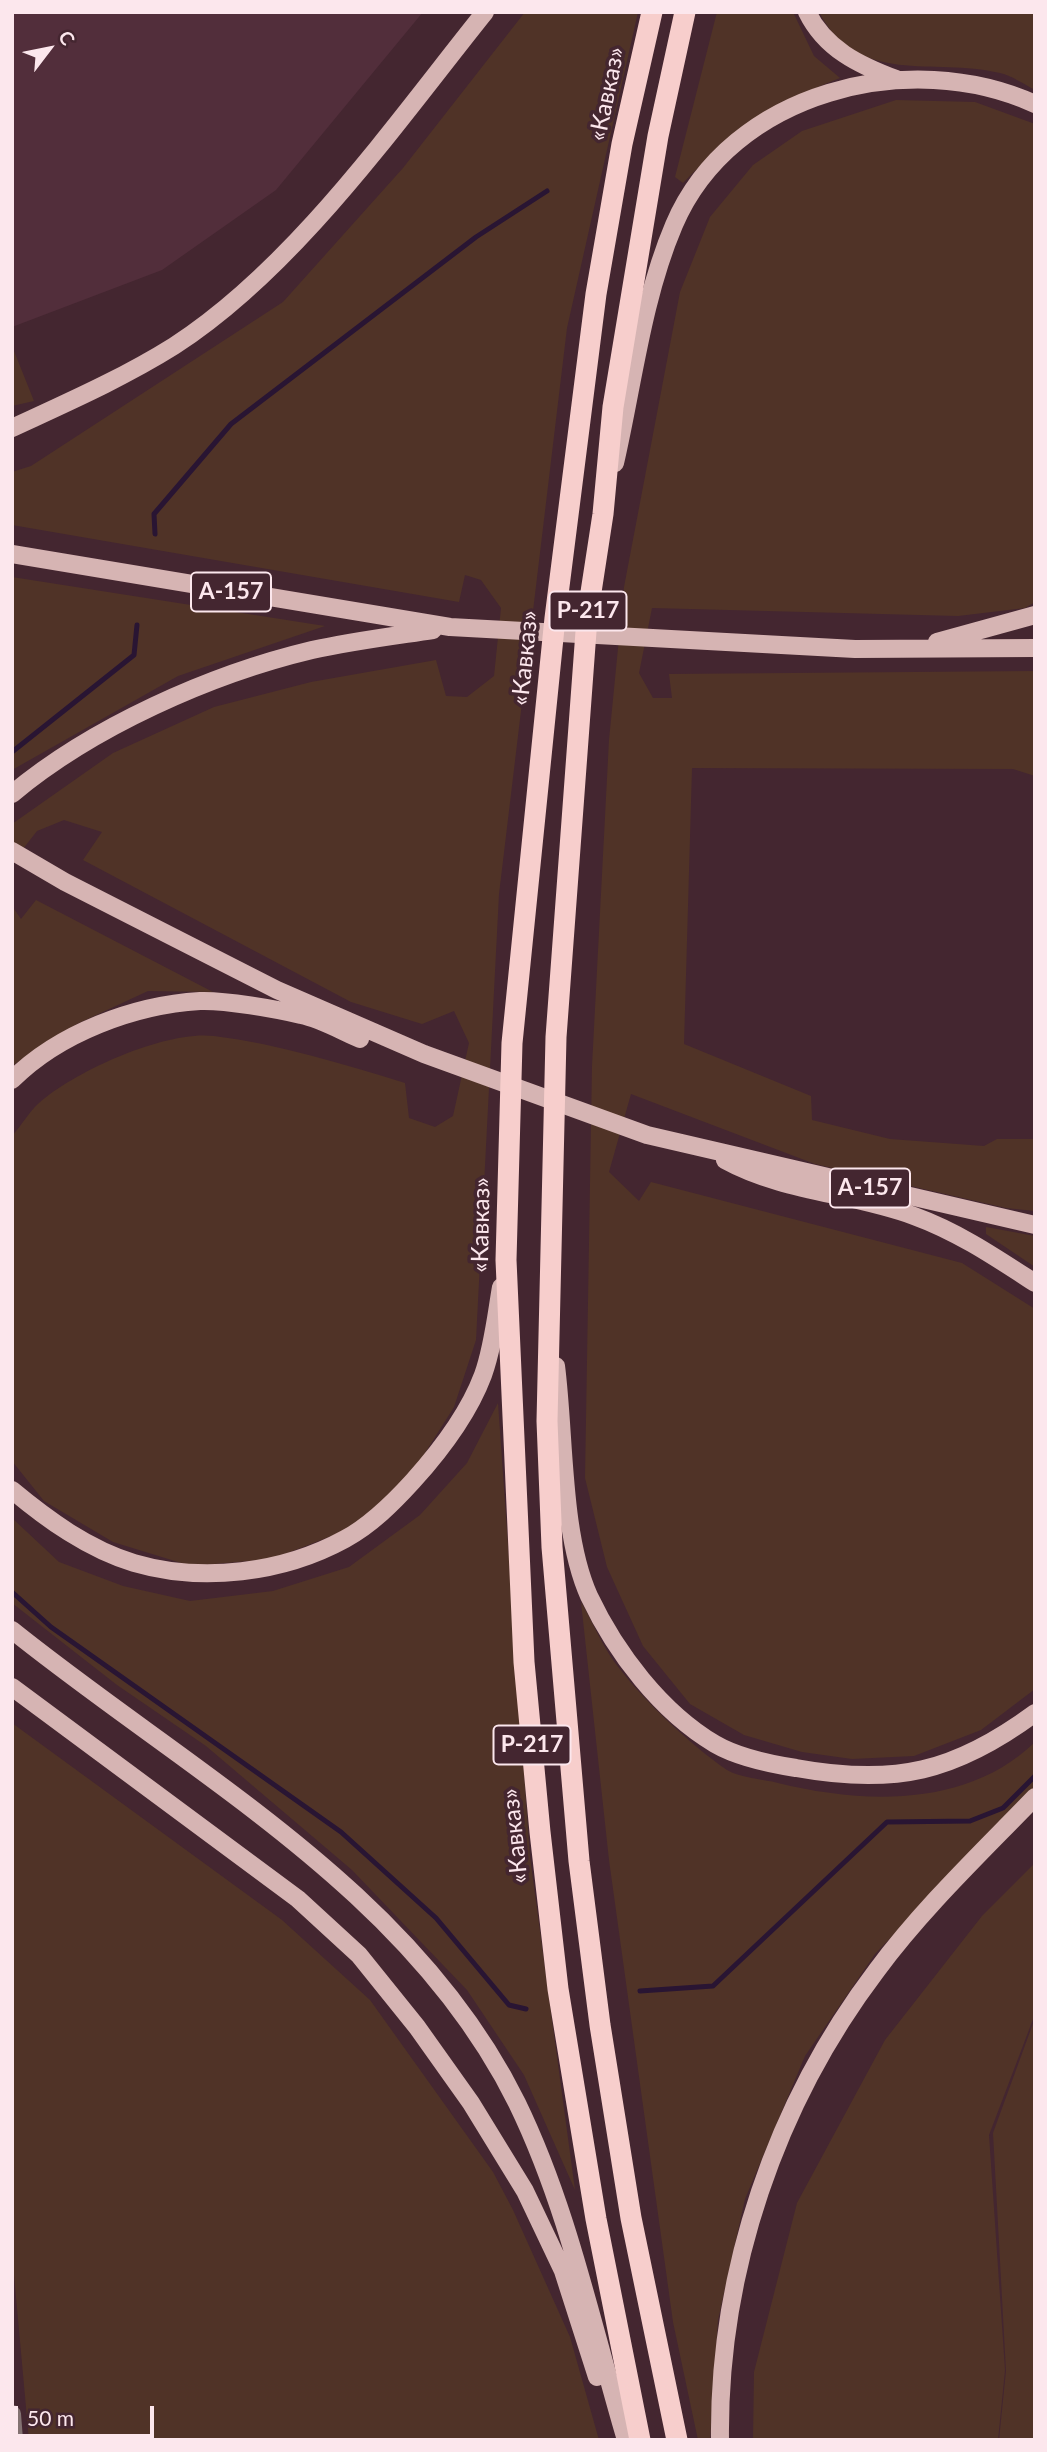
<!DOCTYPE html>
<meta charset="utf-8">
<style>
body{margin:0}
#map{position:relative;width:1047px;height:2452px;overflow:hidden;background:#442630;font-family:Lato,sans-serif}
canvas{display:block}
.frame{position:absolute;inset:0;border:14px solid #fce7ed;pointer-events:none}
.north{position:absolute;left:14px;top:14px;width:70px;height:70px;-webkit-text-stroke:5px #442630;paint-order:stroke;rotate:58deg;font-size:19px;font-weight:700;line-height:28px;text-align:center;color:#fce7ed}
.north::after{content:'';display:block;margin:auto;width:24px;height:32px;background:#fce7ed;clip-path:polygon(50% 0,100% 100%,50% 72%,0 100%)}
.scale{position:absolute;left:14px;top:2406px;width:140px;height:32px;box-sizing:border-box;border:4px solid #fce7ed;border-top:0;padding-left:9px;font-size:21px;line-height:24px;white-space:nowrap;color:#fce7ed;-webkit-text-stroke:5px #442630;paint-order:stroke}
</style>
<div id="map">
<canvas width="1047" height="2452"></canvas>
<div class="frame"></div>
<div class="north">С</div>
<div class="scale">50 m</div>
</div>
<script>
const ctx = document.querySelector('canvas').getContext('2d');
ctx.lineJoin = 'round';
function fill(path, color) { ctx.fillStyle = color; ctx.fill(path, 'evenodd'); }
function stroke(path, color, width, dash) { ctx.strokeStyle = color; ctx.lineWidth = width; ctx.lineCap = dash ? 'butt' : 'round'; ctx.setLineDash(dash || []); ctx.stroke(path); }
function write(font, color, halo, rows, align = 'center') {
  ctx.font = font + ' Lato,sans-serif'; ctx.lineWidth = 7; ctx.setLineDash([]); ctx.textBaseline = 'middle'; ctx.strokeStyle = halo; ctx.fillStyle = color; for (const [text, x, y, turn = 0] of rows) {
    ctx.save(); ctx.translate(x, y); ctx.rotate((+turn || 0) * Math.PI / 180); ctx.textAlign = isNaN(turn) ? turn : align; if (halo) ctx.strokeText(text, 0, 0); ctx.fillText(text, 0, 0); ctx.restore();
  }
}
const built = new Path2D(`
 M12,12H423L276,190L162,270L12,327Z`);
const green = new Path2D(`
 M525,12H638L567,328L499,894L476,1340L454,1407L406,1483L347,1530L272,1559L191,1566L113,1542L44,1501L12,1461V1136C21,1126 29,1112 39,1103C75,1071 166,1030 214,1036C279,1044 343,1064 405,1083L409,1118L435,1127L453,1116L469,1043L454,1011L422,1024L351,1002L83,860L102,832L64,820L37,831L12,863V824L113,753L214,707L311,682L436,660L446,696L467,697L494,676L501,608L481,580L465,575L459,602L12,525V472L31,466L283,302L403,168Z
 M717,12H793L814,56L840,78C775,103 731,134 683,183L675,177Z
 M819,12H1035V90C1024,84 1012,76 1000,73C933,57 858,87 819,12Z
 M896,100L975,102L1035,124V602L1025,608L958,616L652,608L639,673L653,698H672L669,674L1035,671V776L1013,769L692,768L684,1044L811,1096L812,1120L890,1139L984,1146L997,1139H1035V1211L1006,1208L815,1164L631,1094L609,1172L639,1201L651,1182L962,1263L1035,1309V1689L981,1730L914,1756L852,1759L802,1752L744,1735L690,1704L643,1646L607,1567L585,1478L592,1066L609,740L624,587L680,292L710,217L753,165L802,131Z
 M12,346L34,401L12,406Z
 M12,577L325,626L178,676L12,770Z
 M36,900L213,992L148,991L77,1024L12,1066V906L21,919Z
 M986,1227L1035,1236V1267L986,1234Z
 M498,1403L530,1857L575,2190L524,2075L467,1990L352,1870L206,1746L117,1685L12,1603V1518L59,1562L123,1586L190,1601L273,1591L349,1567L420,1515L467,1463Z
 M581,1602C591,1619 599,1638 609,1654C633,1691 690,1745 727,1770C740,1778 763,1779 778,1783C864,1804 967,1808 1035,1742V1787L875,1954L805,2056L745,2199L718,2320L710,2440H698L673,2322L609,1860Z
 M12,1723L282,1920L370,2000L493,2172L513,2210L570,2337L599,2440H29L12,2253Z
 M1035,1863V2014L989,2135L1005,2370L998,2440H753L754,2372L797,2203L885,2040L982,1916Z
 M1035,2018V2440H999L1006,2371L993,2133Z`);
const stream = new Path2D(`
 M155,534L154,514L231,424L476,237L547,191
 M12,752L134,655L137,625
 M12,1592L51,1627L341,1832L436,1918L509,2005L526,2009
 M640,1991L713,1986L887,1822L970,1821L1003,1808L1035,1776`);
const minor = new Path2D(`
 M12,2414L14,2440`);
const major = new Path2D(`
 M807,12C825,49 859,65 896,79
 M12,428C66,403 123,378 174,346C295,268 395,124 485,12
 M615,463C633,385 642,300 674,225C731,91 910,47 1035,104
 M12,554L450,627L855,649L1035,648
 M937,642L1035,615
 M12,794C92,727 211,674 312,650C352,641 393,636 433,630
 M12,851L65,882L277,990L424,1054L647,1135L1035,1225
 M12,1080C59,1033 134,1005 200,1001C225,1000 276,1009 301,1015C321,1019 341,1031 360,1039
 M725,1160C783,1192 852,1193 914,1216C958,1232 995,1257 1035,1283
 M556,1366C565,1436 561,1534 589,1596C616,1653 661,1712 715,1744C739,1758 770,1764 796,1768C895,1786 955,1772 1035,1713
 M12,1490C48,1520 88,1549 134,1563C202,1583 283,1573 345,1539C371,1525 393,1503 413,1481C441,1450 468,1415 483,1375C493,1347 496,1316 501,1287
 M12,1630C190,1773 412,1890 517,2103C569,2210 592,2326 626,2440
 M12,1687L298,1899L359,1955L417,2027L471,2103L525,2191L563,2271L597,2377
 M720,2440C718,2272 776,2103 877,1970C923,1908 981,1853 1035,1797`);
const highway = new Path2D(`
 M640,2440L596,2219L558,1989L540,1832L524,1662L506,1260L512,1043L555,618L596,294L622,144L652,12
 M677,2440L631,2218L600,2025L579,1861L552,1547L547,1421L556,1037L587,618L603,514L613,407L658,136L685,12`);
const shields = [
 [231,592,80],
 [588,611,77],
 [870,1188,80],
 [532,1745,77]
];
const shieldNames = [
 ["А-157",231,592],
 ["Р-217",588,611],
 ["А-157",870,1188],
 ["Р-217",532,1745]
];
const streetNames = [
 ["«Кавказ»",607,94,-78],
 ["«Кавказ»",525,658,-84],
 ["«Кавказ»",481,1225,-89],
 ["«Кавказ»",515,1836,-96]
];
fill(built, '#522e3b');
fill(green, '#503327');
stroke(stream, '#291533', 5);
stroke(minor, '#837272', 18);
stroke(major, '#d6b4b3', 18);
stroke(highway, '#f7cecc', 21);
for (const [x, y, w] of shields) { const box = new Path2D(); box.roundRect(x - w / 2, y - 19.5, w, 39, 5); ctx.fillStyle = '#442630'; ctx.fill(box); stroke(box, '#fce7ed', 2); }
write('bold 23px', '#fce7ed', null, shieldNames);
write('24px', '#fce7ed', '#442630', streetNames);
</script>
